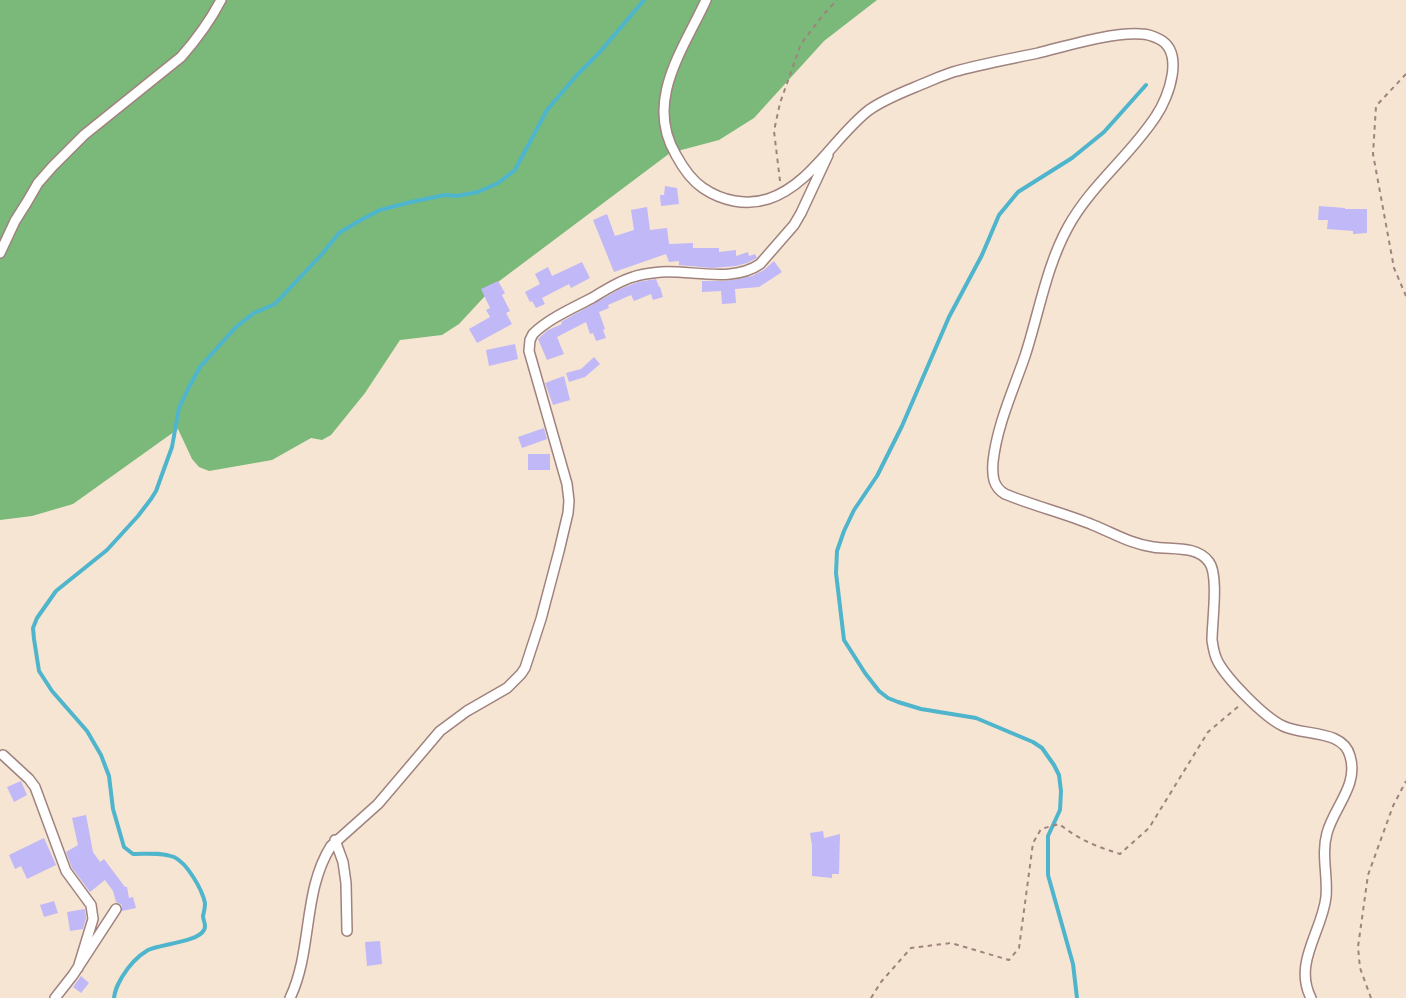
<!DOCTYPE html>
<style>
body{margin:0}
canvas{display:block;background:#f5e5d2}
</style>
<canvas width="1406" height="998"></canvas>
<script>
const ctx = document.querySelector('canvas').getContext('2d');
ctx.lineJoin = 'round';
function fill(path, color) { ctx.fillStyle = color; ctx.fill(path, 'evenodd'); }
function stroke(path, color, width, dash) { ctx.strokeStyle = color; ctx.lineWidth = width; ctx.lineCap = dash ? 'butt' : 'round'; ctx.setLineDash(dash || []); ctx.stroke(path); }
const forest = new Path2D(`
 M0,0H877L824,41L754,118L719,140L670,153L498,282L459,324L442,335L400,340L365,393L331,435L322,440L311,438L272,460L209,471L199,467L192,459L178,429L73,504L32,516L0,520Z`);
const stream = new Path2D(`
 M114,998C115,989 118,984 122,977C128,967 138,956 148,950C161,944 198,942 204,930C207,925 203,921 203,916C204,912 205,907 205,903C202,889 187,863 174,857C161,852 146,854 133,854L124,847L113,809L109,776L101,755L87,731L52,691L39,671L34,639L33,628L37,618L56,591L107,550L138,516L151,499L156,491L172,447L179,408L189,387L200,367L236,327L254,313L275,304L322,254L339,233L359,221L380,210L411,202L445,195L457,196L478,192L498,183L515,170L547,110L577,75L600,52L644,0
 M1077,998L1073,964L1048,875V836L1060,810L1061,791L1059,775L1054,765L1042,748L1033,742L976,718L921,709L898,702L888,698L879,691L865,673L844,640L836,573L837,551L844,531L854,510L877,476L902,426L949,317L982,255L999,215L1018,192L1072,158L1104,132L1146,85`);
const building = new Path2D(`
 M665,186L677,188L679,204L661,206L660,195H664Z
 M1319,206L1345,208V209H1367V233L1353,234V231L1327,229L1328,220H1318Z
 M647,207L650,230L667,228L669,244L693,243V248H719V252L736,250V256L748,252L749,256L755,254L757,258L747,263L736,266L712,268L679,265V261L669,262L666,254L614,272L593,220L607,214L615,236L634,230L631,210Z
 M774,261L782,272L759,287L735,289L736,303L722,304L721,291L702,292V281H725L739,279L752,276L764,270Z
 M582,262L590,278L571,288L569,284L542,298L545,304L536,308L532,301L530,302L525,292L540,284L535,274L548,267L552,276Z
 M656,279L659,287H660L663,297L653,300L651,294L634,301L631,295L608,305L609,308L599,312L605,329L603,330L606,338L596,341L593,333L590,334L586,322L557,337L564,354L547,360L538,339L548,330L562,324L561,322L620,289L638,282Z
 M498,281L505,293L502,295L510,311L506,313L512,324L477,343L469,329L490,317L486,310L490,308L481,289Z
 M515,344L518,359L489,366L486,350Z
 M594,357L600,364L585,377L569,382L566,373L581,369Z
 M564,376L570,400L553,405L545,383Z
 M544,428L547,439L522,448L518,437Z
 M528,454H550V470H528Z
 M21,781L27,795L14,802L7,787Z
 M86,815L93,852L100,862L104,859L125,887H127L129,898L133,897L136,908L122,911V905L116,902L113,891L105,880L90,892L72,868L66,852L78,845L72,818Z
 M823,831L824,838L840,834L839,874H832V878L812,876V845L810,833Z
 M44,838L56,865L27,879L21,866L15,869L9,855Z
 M54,901L58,913L44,917L40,905Z
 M85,909L86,918L83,929L70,931L67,912Z
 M380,941L382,964L367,966L365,942Z
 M81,976L89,983L81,993L73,987Z`);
const path = new Path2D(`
 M1406,74L1376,106L1373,154L1394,268L1406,296
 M780,181L774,131L780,103L801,44L823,15L837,0
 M871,998L881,982L911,948L951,943L1009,960L1019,948L1033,843L1041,829L1059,824C1080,840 1095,846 1120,854L1149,828L1208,732L1240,705
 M1371,998L1360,968L1358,947L1368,875L1393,806L1406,781`);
const street = new Path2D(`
 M706,0C683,50 644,101 676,155C683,168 691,180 703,188C722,201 746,206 768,199C811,185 835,136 869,110C886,98 906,91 925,83C934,79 944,75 953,72C981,64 1010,59 1038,53C1067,46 1111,32 1141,34C1147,34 1153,36 1159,39C1185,52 1169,97 1156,116C1130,156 1091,185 1068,227C1046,267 1039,313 1025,356C1013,391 997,425 993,462C992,476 993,487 1005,494C1034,506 1064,513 1093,525C1113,533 1131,544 1153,547C1171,550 1197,545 1209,562C1219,575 1212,622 1212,640C1213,647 1214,655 1218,662C1228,680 1264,717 1283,726C1303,736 1343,729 1350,756C1359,785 1334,807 1327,833C1321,854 1328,876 1326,897C1322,932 1293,963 1311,998
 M0,253L15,221L27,202L38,183L53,166L84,135L181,57C197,39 210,21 221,0
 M3,755L29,779L35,787L66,871L91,905L93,919L78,968
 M335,840L343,862L346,883L347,931
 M55,998L73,975L116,909
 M290,998C313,950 302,892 331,846L378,804L440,731L467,711L507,688L521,674L525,668L541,619L559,551L568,513L569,501L567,484L529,351L530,340L533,334C548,319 573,308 592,298C605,290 619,281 633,277C641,274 652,273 661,272C692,270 733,283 760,264L794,225L801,213L828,155`);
fill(forest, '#7ab97a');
stroke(stream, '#4fb5cd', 4);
fill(building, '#c1b8f8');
stroke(street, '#a0827e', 12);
stroke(path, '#a0827e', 2, [4.5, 4.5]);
stroke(street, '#fff', 9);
</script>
